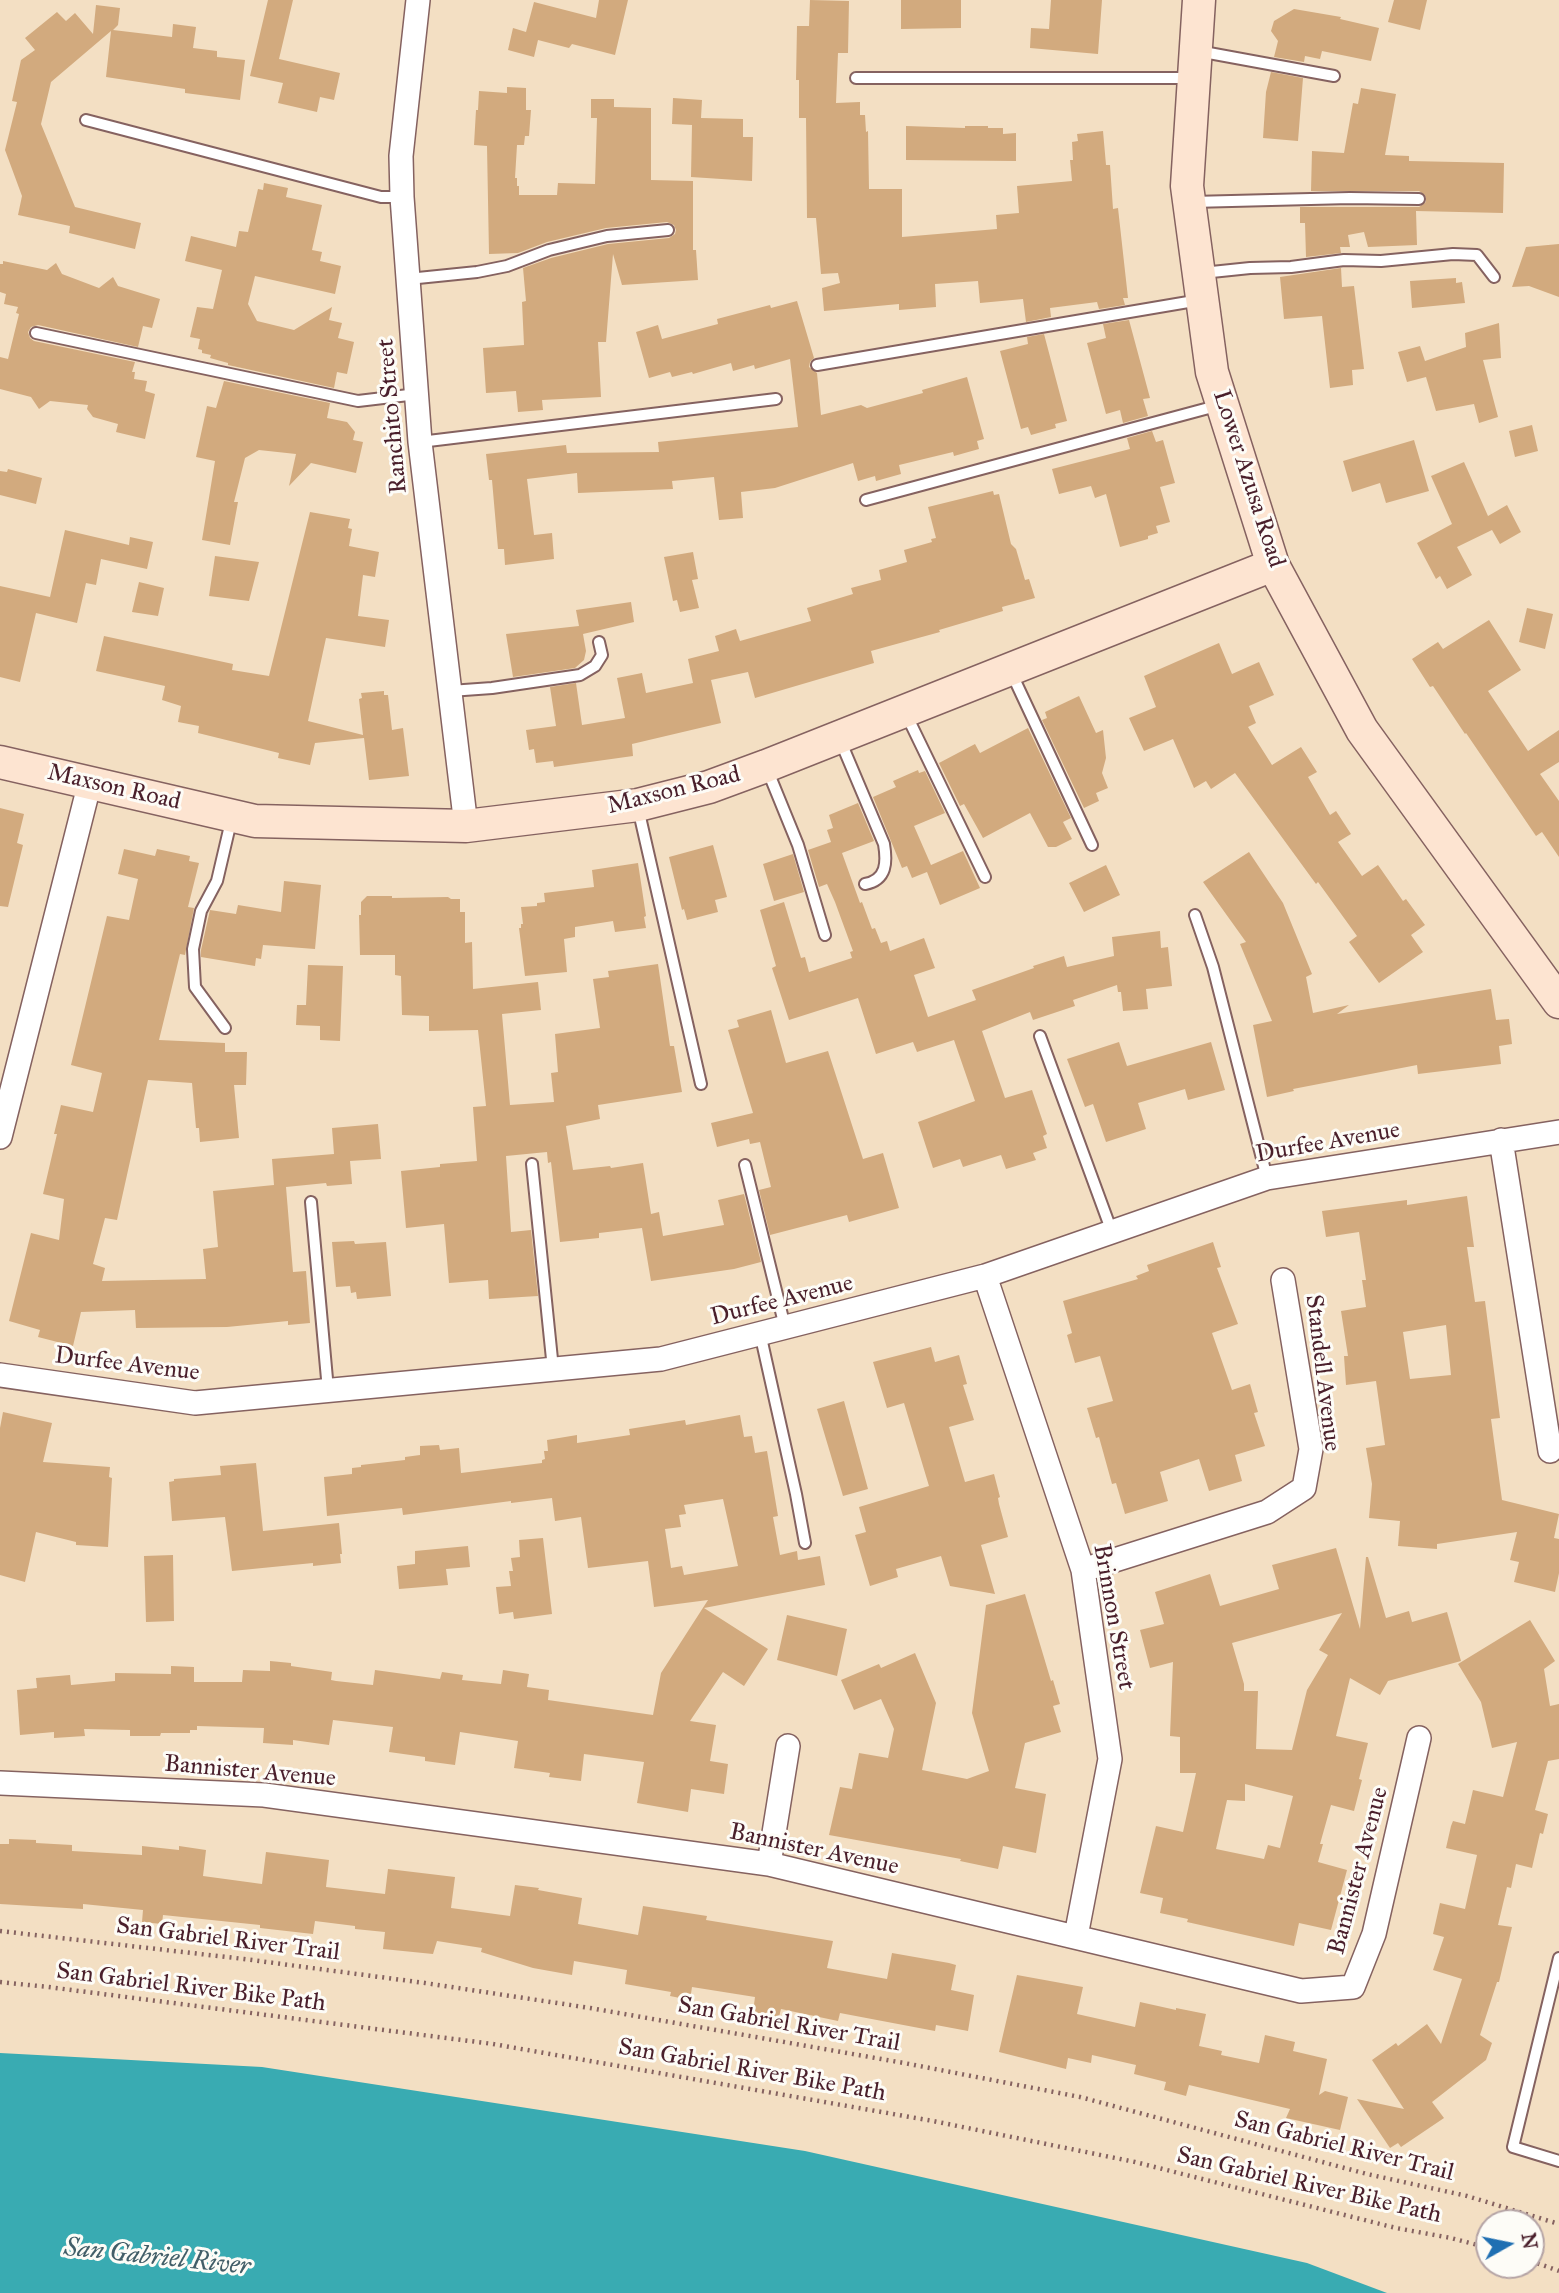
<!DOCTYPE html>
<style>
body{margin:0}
#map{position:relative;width:1559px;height:2293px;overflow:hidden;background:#f3dfc3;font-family:"IM FELL Great Primer",serif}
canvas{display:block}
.north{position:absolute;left:1475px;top:2209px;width:70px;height:70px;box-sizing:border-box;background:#fdfcf7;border:2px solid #b5a4a5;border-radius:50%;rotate:81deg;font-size:19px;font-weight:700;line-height:28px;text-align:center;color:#4a1f2b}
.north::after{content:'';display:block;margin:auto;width:24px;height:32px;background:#1f6fb2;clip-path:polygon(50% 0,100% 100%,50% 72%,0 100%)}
</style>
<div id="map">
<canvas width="1559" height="2293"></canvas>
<div class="north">N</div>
</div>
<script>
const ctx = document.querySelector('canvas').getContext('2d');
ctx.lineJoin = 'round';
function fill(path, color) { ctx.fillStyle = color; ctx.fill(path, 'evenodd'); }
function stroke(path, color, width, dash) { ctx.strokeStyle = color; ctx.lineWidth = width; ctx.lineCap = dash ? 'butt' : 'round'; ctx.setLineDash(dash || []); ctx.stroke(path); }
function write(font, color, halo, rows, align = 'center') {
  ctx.font = font + ' "IM FELL Great Primer",serif'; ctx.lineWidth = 6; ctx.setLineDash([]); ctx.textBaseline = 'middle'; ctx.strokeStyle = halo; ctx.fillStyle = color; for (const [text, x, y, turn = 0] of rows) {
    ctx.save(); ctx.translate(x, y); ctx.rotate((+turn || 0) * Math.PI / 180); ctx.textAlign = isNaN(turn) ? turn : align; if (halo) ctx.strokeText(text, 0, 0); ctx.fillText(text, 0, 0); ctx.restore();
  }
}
const water = new Path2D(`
 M0,2053L262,2067L805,2151L1307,2263L1387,2293H0Z`);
const building = new Path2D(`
 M268,0H293L279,59L340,73L334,100L320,97L317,112L278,103L283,83L250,76Z
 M599,0H628L615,55L572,44L569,48L538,40L534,57L508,50L513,28L526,32L534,2L596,18Z
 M810,0L849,1L848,53H838L836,103L860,102V115H865L866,132L868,131L869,189H902V237L997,229L996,215L1019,213L1017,186L1072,181L1070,160H1073L1072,142L1078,141L1077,134L1103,131L1106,165H1110L1113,209L1118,208L1128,298H1123L1125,305L1099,309L1097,302L1050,308L1051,317L1026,322L1023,299L980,303L978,281L935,284L936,307L899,310V304L824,311L822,288L840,283L838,273L821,274L816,218H807L806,118H799V80H796L797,26H809Z
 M901,0H961V28L901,29Z
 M1051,0H1102L1098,54L1030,48L1031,28L1049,29Z
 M1394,0H1427L1420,30L1388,22Z
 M96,5L120,8L118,25L113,30L172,37L173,24L196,27L193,48L217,51V57L245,60L240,100L185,93V89L106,77L111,31L51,82L41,124L75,207L141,223L135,249L69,233L70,226L18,215L22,196L5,150L17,102L12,101L21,60L35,50L25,38L57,12L66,21L75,13L93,34Z
 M1294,9L1341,17L1340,19L1379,28L1371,61L1322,51L1320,59L1305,56L1304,62L1274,57L1278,41L1271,31L1274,21Z
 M1271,72L1303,78L1298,141L1263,138L1266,92Z
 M507,87L526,88V110H531L529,136H525L524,145H517L515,178H517V186H519V195H557L558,183L595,184L597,118H591V99H614V107L651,108V180L693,181V250H696L698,280L622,285L613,254L606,342H598L601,397L542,400L543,410L518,412L516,391L486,393L483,348L524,345L522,302L526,301L523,268L551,258L608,244L669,238L675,234L676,230L674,225L667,222L606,228L547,242L518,253L489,254L487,146L474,145L476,110H478L479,91L507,93Z
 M1361,88L1396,94L1385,155L1409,156V161L1504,163L1503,213L1416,211L1417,245L1368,247L1364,232L1348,235L1350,247H1340L1341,253L1306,257L1305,223H1300V207H1419L1426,202L1425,195L1419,191H1311L1312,151L1344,153L1353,103L1358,104Z
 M673,98L702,100L701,118L743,119V137H753L752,181L691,177L692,125L672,124Z
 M906,126L965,128V126H988V128H1003V134L1016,133V161L906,160Z
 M264,183L288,188L286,197L322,205L312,250L322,252L320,261L341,266L335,294L255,276L248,304L257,321L294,330L332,307L329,320L342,323L338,338L354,342L347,374L337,372L334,388L228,365V363L210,358L211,355L202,353V350L198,349L200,339L190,337L197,307L213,309L222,270L185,261L191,236L236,247L239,231L248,232L258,189L263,190Z
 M1559,244V297L1529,286L1512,287L1526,247Z
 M3,261L47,270L56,263L62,274L99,288L113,277L118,286L160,299L152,328L143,326L138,347L38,325L31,327L28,332L30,338L34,341L135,362L132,372H135L134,379L147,381L145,391L155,394L145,439L116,432L118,424L93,417L87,409L88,405L50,401L39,409L31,397L0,389V357L8,359L19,314L16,313L18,307L4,304L6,294L0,292V264H3Z
 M1341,268L1342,287L1354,286L1364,369L1352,370L1353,385L1330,388L1322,316L1284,319L1280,277Z
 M1456,278V283L1462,282L1465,303L1412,308L1410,281Z
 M797,301L814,358L810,362L809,367L817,373L821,415L861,405L867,408L923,393L922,390L967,377L984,439L977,441L979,449L954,456L953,452L899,465L901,474L876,481L875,476L858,481L853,463L775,488L741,492L743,518L719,520L714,477L672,481L673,489L578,493L577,473L527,479L534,535L552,533L554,559L505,565L504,549H498L492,480H489L486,454L566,445L567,453L659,452L658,442L798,427L790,359L755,369L754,365L733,371L731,363L693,374L692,372L672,377L670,372L649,378L636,332L658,325L662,339L718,324L717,319L770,305L771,308Z
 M1129,320L1150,398L1143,399L1148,416L1123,423L1120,410L1106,414L1087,343L1106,338L1103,324Z
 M1499,323L1501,358L1483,360L1498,417L1479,423L1474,404L1436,411L1426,377L1407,382L1398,352L1420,346L1425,361L1466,347L1465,333Z
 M1044,334L1067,421L1055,424L1056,428L1031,435L1028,427L1021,429L1000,351L1028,344L1027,337Z
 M224,381L330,403L327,418L347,422L355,432L353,440L363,442L356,473L311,463L289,486L296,454L259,450L245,458L234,502H238L230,545L202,540L215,461L196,457L207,406L216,408Z
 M1532,425L1538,451L1515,457L1509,431Z
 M1152,431L1156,442L1163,440L1175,483L1160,487L1170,522L1156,526L1158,533L1148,536V539L1120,547L1106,494L1095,498L1091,486L1059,494L1052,469L1130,449L1127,438Z
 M1414,440L1429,491L1386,503L1380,483L1352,492L1343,461Z
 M1464,462L1488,516L1507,505L1521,532L1500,544L1492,530L1457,547L1472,575L1447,589L1440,576L1436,579L1417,543L1452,524L1431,476Z
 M8,469L42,478L36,504L0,495V471L7,472Z
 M993,491L994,495L999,494L1011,544L1016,549L1025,580L1029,579L1035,598L1002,607L1003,611L939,630L940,632L871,651L874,663L755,698L748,672L711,680L721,723L632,744L633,756L554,767L553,761L536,763L534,749L529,750L526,730L556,726L550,687L576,683L582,725L625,718L617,678L642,673L646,693L693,683L688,659L719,651L715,636L736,629L740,641L811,621L807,608L853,594L851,588L881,580L879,570L907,562L904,550L932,542L931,539L936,538L928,507Z
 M310,512L350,519L348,528L352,529L349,546L379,552L375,577L363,575L358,616L389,620L385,647L326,638L308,721L363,735L359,699L362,698L361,693L384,691V695H388L392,730L403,728L409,776L369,780L364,738L315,743L310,765L278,758L279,753L198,733L199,726L178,722L181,706L162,700L165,686L96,671L104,636L233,664L232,670L269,676Z
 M65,530L129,545L130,537L153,542L147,569L101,559L96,585L86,583L77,623L36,613L20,682L0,677V586L50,597Z
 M693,552L698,579L692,580L699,608L680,612L677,600L673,601L664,557Z
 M215,556L259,562L249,601L209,596Z
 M139,582L164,588L158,616L132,612Z
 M631,602L634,622L583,634L586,651L584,660L575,668L513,677L506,634L579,626L576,610Z
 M1527,608L1553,614L1545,649L1519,642Z
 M1489,620L1521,670L1488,691L1528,751L1559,730V762L1540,774L1559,801V857L1542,832L1536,836L1466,733L1465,734L1433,686L1430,687L1412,659L1438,642L1443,649Z
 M1219,643L1232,674L1259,662L1274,695L1249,706L1256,723L1248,727L1272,765L1301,747L1317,772L1308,777L1330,815L1336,811L1351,834L1338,842L1362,876L1378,865L1403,901L1406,899L1425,925L1411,935L1423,952L1379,983L1349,942L1357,936L1318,882L1316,884L1235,773L1211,789L1206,781L1194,788L1173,739L1144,751L1129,718L1156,707L1144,676Z
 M1079,696L1096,733L1103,730L1106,758L1102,773L1108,788L1096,793L1099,801L1084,808L1042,720L1047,718L1045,712Z
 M1028,728L1071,818L1063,822L1072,839L1056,847H1048L1030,813L983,838L964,804L960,806L939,763L975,744L980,753Z
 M918,770L919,773L925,771L945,813L914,826L931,865L963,851L980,888L940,905L927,872L912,878L907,866L902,868L873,797L896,787L893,781Z
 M858,803L874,841L842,853L860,903L862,902L872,929L875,928L881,943L887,941L890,951L924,938L935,968L914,975L928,1017L976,1000L972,990L1034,968L1033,966L1064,956L1067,967L1114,956L1112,937L1160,931L1161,948L1168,947L1172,986L1146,989L1148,1009L1123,1011L1121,992H1118L1117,985L1073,1000L1075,1006L1033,1020L1030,1012L982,1031L1005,1098L1032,1090L1047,1134L1043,1136L1047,1148L1033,1153L1036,1160L1006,1169L1001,1155L963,1167L960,1159L933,1168L918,1122L975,1101L954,1040L917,1052L913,1042L876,1054L858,998L789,1020L772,968L776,966L760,910L784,902L801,958L805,957L809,972L852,958L850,952L853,951L835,902L827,884L819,887L808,850L831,842L827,830L833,828L829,815Z
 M0,808L24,814L17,843L23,845L8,907L0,906Z
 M713,845L727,897L715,900L718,912L687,920L684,909L682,910L669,857Z
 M124,849L155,856L157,849L190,856L189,861L199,863L188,907L194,908L185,955L180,954L159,1040L225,1043V1052H247L246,1085H234L239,1138L200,1142L199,1128H196L192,1083L148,1080L117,1220L105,1218L93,1264L105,1268L102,1281L206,1279L203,1249L218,1247L213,1191L274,1185L272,1159L334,1154L332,1128L378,1124L381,1159L350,1161L352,1184L327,1186L326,1183L286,1187L293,1272L306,1271L310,1323L288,1325V1321L227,1327L136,1328L135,1310L81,1312L73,1346L38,1337L40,1330L9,1321L31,1233L59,1240L64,1199L43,1194L57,1134H54L61,1105L93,1112L102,1073L71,1065L107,916L129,920L138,879L118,874Z
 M1249,852L1283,903L1312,974L1306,977L1313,1013L1349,1005L1337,1014L1491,989L1496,1020L1509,1019L1512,1044L1499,1046L1501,1064L1418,1074L1417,1065L1293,1089L1294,1091L1267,1097L1253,1025L1272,1021L1240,944L1246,942L1203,882Z
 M793,854L804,892L774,901L763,864Z
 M638,863L646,916L644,917L646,928L615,932L613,921L575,927V937L564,939L567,972L525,976L519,928H521V924H523L521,907L537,906V903L545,902L544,893L594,887L592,870Z
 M1106,865L1120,895L1084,912L1069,883Z
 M284,881L321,885L315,949L263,945L261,959L256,958L255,966L201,957V950L210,910L236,914L238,905L281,912Z
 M367,896H392V898L448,897L451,899H460V912H465V943L472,942L473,989L538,982L541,1010L502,1014L510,1105L554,1102L551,1073L558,1072L555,1034L600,1028L593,979L609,977L608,971L658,964L670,1046H674L682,1092L598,1105L600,1119L566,1126L573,1170L610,1166L611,1168L643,1163L651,1214L659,1212L663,1236L724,1225L718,1200L744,1194L761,1262L734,1269L651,1281L642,1228L599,1233V1238L560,1242L551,1162L548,1163L547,1152L506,1156L511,1232L531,1230L538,1296L489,1299L488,1280L449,1283L444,1224L406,1228L401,1171L440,1167V1164L477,1161L473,1107L486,1106L478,1030L429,1031V1016L402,1015L401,976L395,975V955H360L359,915H361V902Z
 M308,965L343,966L340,1041L320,1040V1026L296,1025L297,1005H306Z
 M771,1010L786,1063L828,1051L863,1159L883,1153L899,1208L849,1222L847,1215L770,1235L759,1190L771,1187L760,1142L750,1144L749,1139L717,1147L711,1123L753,1113L728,1030L739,1027L737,1020Z
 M1119,1042L1127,1066L1211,1042L1225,1090L1188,1100L1185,1089L1138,1103L1146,1129L1106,1142L1093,1104L1085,1107L1067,1059Z
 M1467,1196L1474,1247H1467L1475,1302L1485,1301L1500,1418L1491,1419L1502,1500L1559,1514L1554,1538L1559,1539V1573L1555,1592L1514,1582L1519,1562L1510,1560L1517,1532L1437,1544V1549L1398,1546L1400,1521L1369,1518L1372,1484L1366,1448L1385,1445L1376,1381L1346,1385L1344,1356H1348L1341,1311L1366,1307L1362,1280H1366L1359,1232L1326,1237L1322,1211L1407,1200V1205ZM1446,1325L1451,1375L1410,1379L1403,1332Z
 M354,1241L355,1244L386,1242L391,1296L357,1299L356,1292L351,1293L350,1286L336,1287L332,1242Z
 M1213,1242L1221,1267L1217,1268L1238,1324L1212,1333L1232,1390L1250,1384L1258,1412L1254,1413L1265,1446L1235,1455L1242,1481L1209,1491L1199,1459L1160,1472L1168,1501L1125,1514L1116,1483L1112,1484L1099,1437L1096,1438L1087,1408L1113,1401L1100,1356L1075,1363L1067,1335L1072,1333L1063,1301L1138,1279L1136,1276L1149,1271L1147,1265Z
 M931,1347L935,1362L959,1355L967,1384L963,1385L974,1420L949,1427L965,1482L994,1474L1000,1497L998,1498L999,1504L1008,1537L981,1545L995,1594L950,1586L941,1556L896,1569L898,1577L870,1586L855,1535L866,1532L859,1507L929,1486L904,1403L887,1408L873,1362Z
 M844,1401L868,1489L843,1496L817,1409Z
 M3,1412L52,1423L43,1462L110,1467L109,1477L112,1478L108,1547L76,1545V1542L36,1532L25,1582L0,1575V1428Z
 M740,1415L744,1437L752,1436L755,1453L767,1451L778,1516L773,1517L780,1555L797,1551L798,1560L820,1556L825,1585L704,1608L768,1649L744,1686L723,1672L690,1721L716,1725L710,1761L728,1764L724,1794L691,1789L688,1812L637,1803L644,1762L584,1754L581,1781L549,1777L550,1773L514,1768L518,1741L460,1732L455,1765L425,1761V1757L389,1752L393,1727L333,1720L329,1745L293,1740V1745L263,1743L264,1728L197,1726V1730H190V1733H161L160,1736H130V1730L84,1729L85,1736L54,1738V1732L20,1735L17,1690L37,1688L36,1678L70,1675L71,1685L115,1681V1673L171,1674V1666L194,1667V1682H242L243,1670L270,1671V1661L291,1663V1666L332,1672L331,1680L336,1681L373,1685L375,1670L440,1679L442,1672L463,1675L462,1680L501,1684L503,1670L529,1674L527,1687L549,1690L548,1700L653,1715L661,1673L708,1600L654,1607L648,1561L588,1568L581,1517L555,1521L552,1498L511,1503V1501L403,1515L402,1508L327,1516L324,1477L352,1474V1468L361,1467V1465L405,1460V1457L420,1455V1446L439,1445L440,1450L459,1448L461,1473L542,1463V1460L545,1459L544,1451H548L547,1440L577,1435V1443L630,1435L629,1429L685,1420L686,1425ZM723,1499L738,1566L684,1575L682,1566L671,1568L665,1529L681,1527L679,1515L686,1514L684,1505Z
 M256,1463L263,1531L339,1523L342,1554H340L341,1563L313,1566V1563L232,1571L225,1517L172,1521L169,1482L174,1481V1479L221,1475L220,1466Z
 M543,1538L552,1614L514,1619L513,1612L499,1614L496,1587L511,1586L509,1571H513L511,1558L520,1557L519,1540Z
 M468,1546L470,1567L446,1569L448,1585L399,1589L397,1566L415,1564V1551Z
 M1336,1548L1360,1629L1366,1557H1368L1386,1618L1409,1611L1412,1622L1447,1612L1461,1661L1388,1681L1380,1695L1350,1678L1336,1736L1368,1743L1359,1779L1362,1780L1354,1811L1331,1805L1320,1844H1323L1318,1862L1347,1870L1331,1930L1299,1923L1294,1946L1187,1922L1188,1919L1160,1913L1163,1898L1140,1893L1156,1826L1183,1832L1196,1773H1180V1737L1170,1736L1173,1662L1150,1668L1140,1630L1164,1624L1155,1592L1210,1574L1220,1606L1279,1589L1272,1565ZM1342,1613L1319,1650L1328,1655L1307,1690L1292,1750L1256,1749L1258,1691H1244V1684L1232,1643ZM1245,1784L1293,1796L1280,1848L1268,1845L1264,1859L1216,1849L1227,1800L1245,1801Z
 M173,1555L174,1621L146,1622L144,1556Z
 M1025,1594L1051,1681L1053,1680L1060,1704L1053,1706L1061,1732L1025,1743L1015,1788L1046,1794L1036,1853L1003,1846L998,1869L960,1861L961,1859L829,1835L840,1787L852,1789L859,1753L888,1758L894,1729L881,1699L854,1710L841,1680L879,1664L881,1668L915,1653L936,1703L922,1770L967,1779L989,1771L972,1713L986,1605Z
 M787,1615L847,1629L837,1676L777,1660Z
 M1530,1620L1555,1661L1544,1669L1550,1706L1559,1704V1759L1548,1761L1535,1810L1548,1814L1543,1834L1540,1833L1532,1868L1516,1864L1511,1888L1507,1887L1498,1925L1512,1927L1499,1982H1497L1480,2035L1492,2043L1486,2060L1432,2102L1444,2118L1401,2147L1398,2143L1390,2148L1357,2099L1404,2109L1372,2060L1396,2043L1398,2046L1427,2024L1441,2044L1462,1979L1433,1970L1444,1937L1433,1934L1440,1903L1465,1909L1477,1855L1446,1848L1451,1826L1453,1821L1465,1824L1473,1790L1503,1797L1517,1742L1492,1748L1481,1702L1458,1664Z
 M9,1839L36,1840V1843L72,1845V1851L142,1855V1846L179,1850V1846L206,1850L203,1876L262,1884L266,1852L329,1860L326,1887L385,1894L388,1869L455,1877L451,1908L510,1916L515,1885L539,1888L538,1890L582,1898L578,1924L638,1935L643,1906L707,1916L706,1920L833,1941L827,1968L887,1979L892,1953L949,1963L956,1965L951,1990L974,1995L968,2031L936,2025L935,2031L840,2013L838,2021L781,2009L779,2017L753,2012L755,1997L692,1987L690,2000L670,1996L671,1992L625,1984L627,1970L574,1961L572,1975L533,1968L481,1952L482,1948L437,1941L433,1954L383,1949L385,1932L355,1929V1926L315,1921L313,1934L260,1928V1925L163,1915L162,1924L142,1922L143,1910L83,1904V1909L0,1904V1844H9Z
 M1017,1975L1083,1987L1077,2014L1135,2027L1140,2002L1176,2010V2008L1206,2014L1199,2046L1222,2051L1221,2055L1259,2063L1265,2035L1295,2042L1293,2051L1327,2059L1319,2095L1325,2091L1348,2097L1340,2130L1286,2118L1290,2109L1189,2085L1186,2096L1164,2090L1166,2082L1134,2074L1136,2065L1092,2055L1091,2063L1068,2058L1066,2069L999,2052Z`);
const path = new Path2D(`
 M0,1931L244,1959L425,1983L590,2008L904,2063L1080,2097L1367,2174L1467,2196L1559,2224
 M0,1982L48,1987L493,2044L933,2121L1135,2162L1396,2228L1451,2238L1489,2248
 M1531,2261L1559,2271`);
const lane = new Path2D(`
 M1198,51L1334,76
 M856,78H1191
 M86,120L381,197H402
 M1192,202L1350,198L1419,199
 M1202,273L1250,268L1291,267L1344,260L1381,261L1453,254L1477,255L1494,277
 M408,279L477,272L507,266L549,250L607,236L668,230
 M36,333L358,401L417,394
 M817,365L1200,300
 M420,442L776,399
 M866,500L1220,405
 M1011,672L1092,845
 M450,691L492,688L580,675L595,666L602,655L599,642
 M906,714L985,877
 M840,740L884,844C887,862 887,880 865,884
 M767,769L798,845L825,935
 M638,808L701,1084
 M1195,915L1213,967L1267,1178
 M225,1028L195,987L193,949L201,911L217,881L232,817
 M1040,1036L1112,1232
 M532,1164L553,1369
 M745,1165L785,1327
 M311,1202L328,1390
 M760,1333L796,1494L805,1543
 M1559,1958L1513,2147L1559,2161`);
const street = new Path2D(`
 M418,0L401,156L402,197L420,442L466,826
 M0,1137L90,782
 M1501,1140L1550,1451
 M985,1276L1083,1570L1110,1759L1076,1936
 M0,1375L195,1403L661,1359L985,1276L1267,1178L1559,1132
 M1083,1570L1267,1512L1304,1488L1311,1449L1283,1280
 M0,1783L264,1795L769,1864L1301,1991L1353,1987L1374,1934L1419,1738
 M769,1864L788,1746`);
const secondary = new Path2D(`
 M1199,0L1187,186L1212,372L1273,565L1362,730L1559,1002
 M0,762L255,821L466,826L638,805L709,787L766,766L1273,565`);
const streetNames = [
 ["Ranchito Street",393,416,-95],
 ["Lower Azusa Road",1248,479,72],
 ["Maxson Road",114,788,13],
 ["Maxson Road",674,791,-14],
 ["Durfee Avenue",1328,1143,-10],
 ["Durfee Avenue",782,1301,-14],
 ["Durfee Avenue",127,1365,7],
 ["Standell Avenue",1322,1373,83],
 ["Brinnon Street",1113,1617,80],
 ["Bannister Avenue",250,1772,5],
 ["Bannister Avenue",814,1850,12],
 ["Bannister Avenue",1359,1871,-75],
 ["San Gabriel River Trail",228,1940,7],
 ["San Gabriel River Bike Path",191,1988,7],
 ["San Gabriel River Trail",789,2025,10],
 ["San Gabriel River Bike Path",752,2071,10],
 ["San Gabriel River Trail",1344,2147,14],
 ["San Gabriel River Bike Path",1309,2186,13]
];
const waterNames = [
 ["San Gabriel River",157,2258,6]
];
fill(water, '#39abb2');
fill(building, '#d2aa7e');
stroke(lane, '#856260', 14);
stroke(street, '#856260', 26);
stroke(secondary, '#856260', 35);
stroke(path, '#856260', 4.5, [2, 5]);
stroke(lane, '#fff', 10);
stroke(street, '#fff', 23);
stroke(secondary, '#fde4d1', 32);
write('24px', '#4a1f2b', '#fdfcf7', streetNames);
write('italic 26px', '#425e68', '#fdfcf7', waterNames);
</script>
